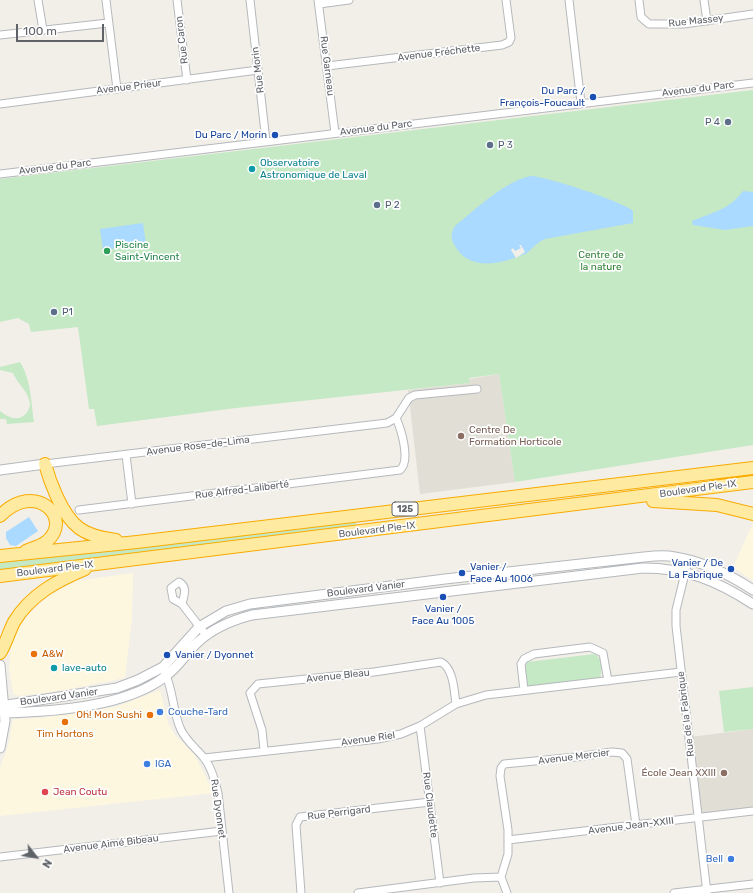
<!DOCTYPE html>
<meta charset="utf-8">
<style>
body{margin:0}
#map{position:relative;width:753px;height:893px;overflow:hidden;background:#f1efe8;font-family:Rubik,sans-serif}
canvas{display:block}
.north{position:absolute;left:16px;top:837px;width:40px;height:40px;-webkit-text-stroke:3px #fff;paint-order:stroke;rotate:121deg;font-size:11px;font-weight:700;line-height:16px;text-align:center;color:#5f6368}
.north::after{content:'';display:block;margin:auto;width:14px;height:18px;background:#5f6368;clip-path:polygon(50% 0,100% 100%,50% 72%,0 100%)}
.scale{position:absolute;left:16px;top:24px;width:88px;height:18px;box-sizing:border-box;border:2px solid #5f6368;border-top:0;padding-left:5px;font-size:12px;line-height:14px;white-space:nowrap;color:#5f6368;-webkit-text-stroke:3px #fff;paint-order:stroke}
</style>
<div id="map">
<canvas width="753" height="893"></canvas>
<div class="north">N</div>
<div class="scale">100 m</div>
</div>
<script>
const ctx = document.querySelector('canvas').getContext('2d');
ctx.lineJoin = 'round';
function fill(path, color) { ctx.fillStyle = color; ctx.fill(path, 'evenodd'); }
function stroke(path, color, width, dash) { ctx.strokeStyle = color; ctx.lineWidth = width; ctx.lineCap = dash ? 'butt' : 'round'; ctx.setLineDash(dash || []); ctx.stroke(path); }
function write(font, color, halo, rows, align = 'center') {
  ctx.font = font + ' Rubik,sans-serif'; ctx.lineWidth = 3.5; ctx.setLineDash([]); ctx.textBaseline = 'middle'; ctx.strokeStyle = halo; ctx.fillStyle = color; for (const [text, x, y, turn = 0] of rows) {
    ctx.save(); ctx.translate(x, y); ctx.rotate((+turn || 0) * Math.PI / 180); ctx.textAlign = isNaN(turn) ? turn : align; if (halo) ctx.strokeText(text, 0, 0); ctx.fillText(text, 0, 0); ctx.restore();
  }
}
const commercial = new Path2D(`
 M753,523V581L733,567Z
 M133,573L132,619L125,678L60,691L18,696L13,694L9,667L11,646L18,628L31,612L50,595L75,581Z
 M160,690L168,723L175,735L194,754L214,793L0,816V768L8,746L13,719L41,718L115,707Z`);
const education = new Path2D(`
 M499,374L515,482L420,494L408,390L470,383L469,379Z
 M753,729V810L699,817L690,737Z`);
const green = new Path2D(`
 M753,90V445L515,482L499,374L469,378L470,383L236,408L97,426L94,409H89L78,327L31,332L29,324L18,318L0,322V179Z
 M20,362C31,379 31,402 34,422L7,424L6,419H0V411C11,420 24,423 30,406C30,392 18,385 13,373L0,370V367Z
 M341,522H355L357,525L0,572V562Z
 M595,654C603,659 602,670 600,678L529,688C525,682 524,668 527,662Z
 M753,687V729L724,732L719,691Z`);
const water = new Path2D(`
 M531,176C545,176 624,202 633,211V223L545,239C537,242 529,252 527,253C505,263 470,273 455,246C450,238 451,233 455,226C475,210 506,180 531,176Z
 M743,191L753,192V226L725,230L693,225L692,221C713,212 729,210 743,191Z
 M143,223L146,244L103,250L100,229Z
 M29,517L38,531L16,546L10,545L6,538V532Z`);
const pier = new Path2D(`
 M519,245H521L525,252L516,258L511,250L513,248L515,251L521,248Z`);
const minor = new Path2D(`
 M38,0L43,30
 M106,0L117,89
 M177,0L187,80
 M250,0L266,141
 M318,0L335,133
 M569,0L581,103
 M639,0L641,17L649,24H684L753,14
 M704,0L707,21
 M319,4L349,0
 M0,35L108,23
 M327,66L502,45L509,42L511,38L506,0
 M0,104L258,70
 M0,174L753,83
 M396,418L409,398L415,395L477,389
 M126,455L132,504
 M45,464L387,423L396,418
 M79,510L400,470C411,461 401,429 396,418
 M688,561L676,610V626L707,893
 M182,604C184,595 188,587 179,582L171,588L173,599L182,604L206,635
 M164,671C174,690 172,711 181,730C187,742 197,749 205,759C212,769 215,780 218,793L229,893
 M524,690L521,664L524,659L534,654L590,647L603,653L608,681
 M420,726L440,883
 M264,750L262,730L250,693L258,684L374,672L441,662C454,669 454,691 456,704
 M204,758L378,739L401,734L420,726L456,704L486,695L681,672
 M508,840L753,811
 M0,857L222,831
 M301,893L296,825L300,817L430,802
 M358,893L474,878L501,877
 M507,893L501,877L508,854V830L500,776L501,768L504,764L576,757L612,752L622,753L627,759L636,825
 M674,893L753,884`);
const tertiary = new Path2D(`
 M0,470L45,464
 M0,665L5,721L0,748
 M0,706L117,688L138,680L163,667L199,627L226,611L250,604L445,579L644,557C652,556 661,555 669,556C699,560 729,574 753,590
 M0,712C9,714 18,712 27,712C70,710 133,703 167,675C179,666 187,652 198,642C213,628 233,620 252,615L643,568C687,568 717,581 753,604`);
const trunk = new Path2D(`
 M45,464C48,475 52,486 57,497C71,527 83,536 116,540
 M653,501L717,505L753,514
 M0,516C35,479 75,519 46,542C41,546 33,548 26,551
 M0,556L137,542L753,468
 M0,576L753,482
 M0,653C6,643 9,632 14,622C31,594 57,581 85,569`);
const markers = [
 [593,97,4,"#1a4fb4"],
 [728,122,4,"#5c6f8a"],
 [275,135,4,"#1a4fb4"],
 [490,145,4,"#5c6f8a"],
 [252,169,4,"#0f9aa8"],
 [377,205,4,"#5c6f8a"],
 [107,251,4,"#2e9e5b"],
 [54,312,4,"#5c6f8a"],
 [461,436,4,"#8d6e63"],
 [731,569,4,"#1a4fb4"],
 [462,573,4,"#1a4fb4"],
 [443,597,4,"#1a4fb4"],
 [34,654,4,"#e8710a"],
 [167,655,4,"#1a4fb4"],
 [54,668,4,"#0f9aa8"],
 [160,712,4,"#3f7fe0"],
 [150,715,4,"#e8710a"],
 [65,722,4,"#e8710a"],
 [147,764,4,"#3f7fe0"],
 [724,773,4,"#8d6e63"],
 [45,792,4,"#e0444e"],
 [731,859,4,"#3f7fe0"]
];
const shields = [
 [405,509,26]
];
const shieldNames = [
 ["125",405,509]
];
const streetNames = [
 ["Rue Massey",696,21,-6],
 ["Rue Caron",182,40,-97],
 ["Avenue Fréchette",439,53,-7],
 ["Rue Garneau",327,66,83],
 ["Rue Morin",258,70,-97],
 ["Avenue Prieur",129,87,-7],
 ["Avenue du Parc",698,89,-7],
 ["Avenue du Parc",376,128,-7],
 ["Avenue du Parc",55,167,-7],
 ["Avenue Rose-de-Lima",198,446,-7],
 ["Boulevard Pie-IX",698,489,-8],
 ["Rue Alfred-Laliberté",242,490,-7],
 ["Boulevard Pie-IX",377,530,-7],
 ["Boulevard Pie-IX",55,569,-7],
 ["Boulevard Vanier",366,589,-7],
 ["Avenue Bleau",338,676,-6],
 ["Boulevard Vanier",59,697,-8],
 ["Rue de la Fabrique",686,714,-97],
 ["Avenue Riel",368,739,-8],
 ["Avenue Mercier",574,757,-7],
 ["Rue Claudette",430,805,83],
 ["Rue Dyonnet",218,809,82],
 ["Rue Perrigard",339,813,-7],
 ["Avenue Jean-XXIII",631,826,-7],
 ["Avenue Aimé Bibeau",111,844,-7]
];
const transitNames = [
 ["Du Parc /",585,91],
 ["François-Foucault",585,103],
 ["Du Parc / Morin",267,135],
 ["Vanier / De",723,563],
 ["La Fabrique",723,575],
 ["Vanier /",470,567,"left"],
 ["Face Au 1006",470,579,"left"],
 ["Vanier /",443,609,"center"],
 ["Face Au 1005",443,621,"center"],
 ["Vanier / Dyonnet",175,655,"left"]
];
const serviceNames = [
 ["P 4",720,122,"right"],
 ["P 3",498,145],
 ["P 2",385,205],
 ["P1",62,312]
];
const cultureNames = [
 ["Observatoire",260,163],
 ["Astronomique de Laval",260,175],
 ["lave-auto",62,668]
];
const leisureNames = [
 ["Piscine",115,245],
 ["Saint-Vincent",115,257]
];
const parkNames = [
 ["Centre de",601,255],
 ["la nature",601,267]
];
const educationNames = [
 ["Centre De",469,430],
 ["Formation Horticole",469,442],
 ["École Jean XXIII",716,773,"right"]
];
const foodNames = [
 ["A&W",42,654],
 ["Oh! Mon Sushi",142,715,"right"],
 ["Tim Hortons",65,734,"center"]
];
const shopNames = [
 ["Couche-Tard",168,712],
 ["IGA",155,764],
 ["Bell",723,859,"right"]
];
const healthNames = [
 ["Jean Coutu",53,792]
];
fill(commercial, '#fef7e0');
fill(education, '#e1ded6');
fill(green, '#c5e8c5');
fill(water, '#aadaff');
fill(pier, '#f1efe8');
stroke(minor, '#b5b8bc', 9);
stroke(tertiary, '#b5b8bc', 11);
stroke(trunk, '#f9ab00', 14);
stroke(minor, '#fff', 7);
stroke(tertiary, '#fff', 9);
stroke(trunk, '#feeaa1', 12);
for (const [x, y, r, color] of markers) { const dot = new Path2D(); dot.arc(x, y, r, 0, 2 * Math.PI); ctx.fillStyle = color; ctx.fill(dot); stroke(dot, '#fff', 1.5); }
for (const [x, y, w] of shields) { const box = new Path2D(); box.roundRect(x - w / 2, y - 7, w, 14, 3); ctx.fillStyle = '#fff'; ctx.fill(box); stroke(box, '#5f6368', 1); }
write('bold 9px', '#5f6368', null, shieldNames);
write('10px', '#5f6368', '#fff', streetNames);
write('10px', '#164399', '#fff', transitNames, 'right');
write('10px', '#4e5e75', '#fff', serviceNames, 'left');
write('10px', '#0d838f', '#fff', cultureNames, 'left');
write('10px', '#27864d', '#fff', leisureNames, 'left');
write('10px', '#348238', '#fff', parkNames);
write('10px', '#785e54', '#fff', educationNames, 'left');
write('10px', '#c56008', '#fff', foodNames, 'left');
write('10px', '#366cbe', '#fff', shopNames, 'left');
write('10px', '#be3a42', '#fff', healthNames, 'left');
</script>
